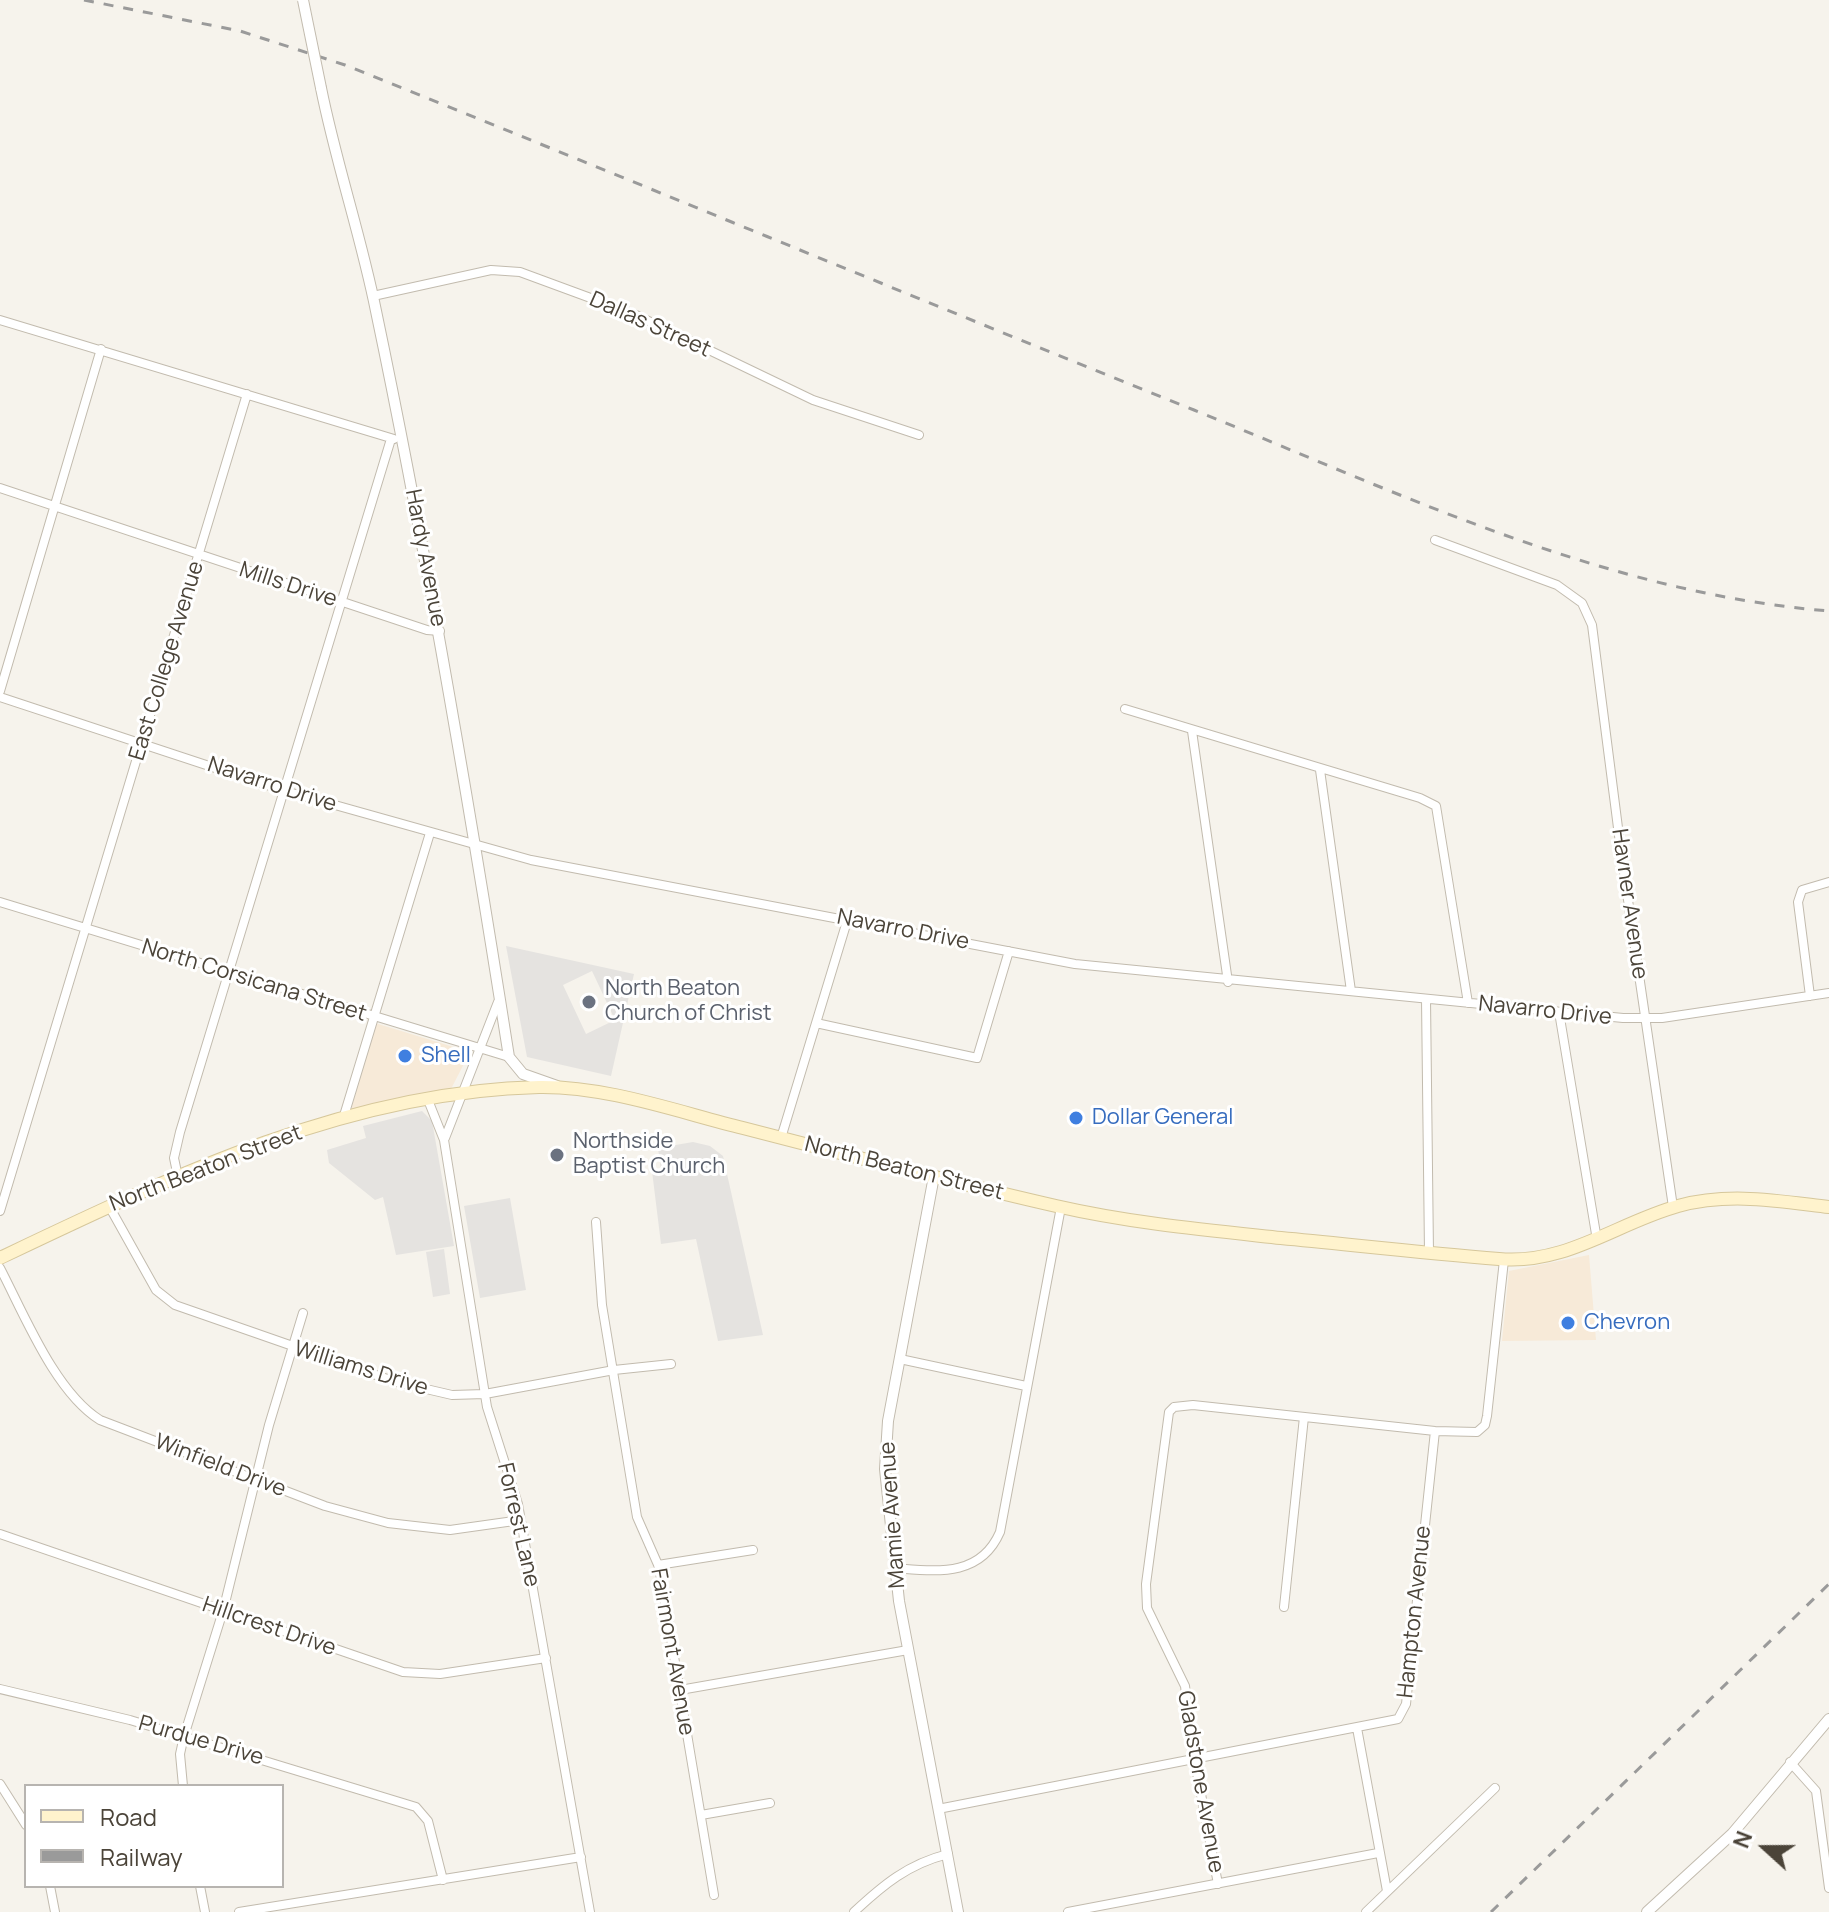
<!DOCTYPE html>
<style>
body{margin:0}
#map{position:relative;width:1829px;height:1912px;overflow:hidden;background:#f6f3ec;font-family:Manrope,sans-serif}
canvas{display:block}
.legend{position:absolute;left:24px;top:1784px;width:260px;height:104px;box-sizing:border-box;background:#fff;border:2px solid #b7b4b0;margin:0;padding:10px 14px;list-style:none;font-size:24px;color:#4b4439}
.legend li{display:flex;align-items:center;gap:16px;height:40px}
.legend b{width:40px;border:2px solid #b7b4b0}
.north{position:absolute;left:1725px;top:1808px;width:80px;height:80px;-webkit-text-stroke:6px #fff;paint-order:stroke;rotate:291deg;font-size:22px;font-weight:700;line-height:32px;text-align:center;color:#4b4439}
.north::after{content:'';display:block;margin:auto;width:28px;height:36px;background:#4b4439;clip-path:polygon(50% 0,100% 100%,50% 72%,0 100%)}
</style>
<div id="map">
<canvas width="1829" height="1912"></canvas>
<ul class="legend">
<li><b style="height:10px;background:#fff3cd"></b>Road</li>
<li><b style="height:10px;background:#9a9a9a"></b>Railway</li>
</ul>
<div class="north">N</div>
</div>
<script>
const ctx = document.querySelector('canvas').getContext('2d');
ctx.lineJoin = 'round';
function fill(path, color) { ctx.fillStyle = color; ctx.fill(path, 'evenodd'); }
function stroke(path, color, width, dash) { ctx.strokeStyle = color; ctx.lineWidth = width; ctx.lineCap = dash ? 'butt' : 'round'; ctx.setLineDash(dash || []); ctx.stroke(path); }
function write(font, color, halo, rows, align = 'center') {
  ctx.font = font + ' Manrope,sans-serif'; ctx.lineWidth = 6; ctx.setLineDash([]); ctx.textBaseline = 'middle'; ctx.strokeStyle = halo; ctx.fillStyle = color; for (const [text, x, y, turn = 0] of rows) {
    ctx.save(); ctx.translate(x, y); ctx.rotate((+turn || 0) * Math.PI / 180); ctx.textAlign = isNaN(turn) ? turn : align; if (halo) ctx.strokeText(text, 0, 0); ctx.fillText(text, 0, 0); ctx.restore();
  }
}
const commercial = new Path2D(`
 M375,1023L470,1052L451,1089L350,1113Z
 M1589,1255L1596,1340L1502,1341L1509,1271Z`);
const parking = new Path2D(`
 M506,946L634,974L611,1076L527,1057ZM592,971L615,1020L586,1034L563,985Z
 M422,1111L432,1121L454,1246L396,1255L383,1197L375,1200L329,1163L327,1150L366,1138L363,1126Z
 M693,1142L710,1146L723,1156L763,1335L718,1341L696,1239L661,1244L652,1171L661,1170L658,1148Z
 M510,1198L526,1290L480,1298L464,1206Z
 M444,1249L450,1294L433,1297L426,1252Z`);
const minor = new Path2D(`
 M373,296L491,270L520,272L634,314L813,400L919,435
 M0,320L394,439
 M0,488L427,630L440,631
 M1435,540L1557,585L1582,603L1592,625L1622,859L1673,1207
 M0,691L101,349
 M0,697L285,791L531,860L1075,964L1623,1018H1662L1829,993
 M1125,709L1420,798L1436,806L1468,1003
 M1192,731L1228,982
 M1320,770L1351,991
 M0,902L509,1057
 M1810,996L1798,902L1802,890L1829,882
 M1426,999L1429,1253
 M1559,1012L1597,1240
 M816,1023L977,1058L1009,951
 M428,1100L444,1140L487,1407L518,1504L590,1912
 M343,1119L430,833
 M445,1138L498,1002
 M781,1138L848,918
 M178,1177L174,1158L180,1132L391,439
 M109,1206L156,1290L175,1305L396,1382L452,1395L485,1394L614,1370L671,1364
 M0,1211L247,394
 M596,1222L602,1305L637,1517L659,1567L714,1895
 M0,1268C24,1314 55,1392 100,1420L325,1506L388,1523L450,1530L521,1520
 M900,1359L1026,1386
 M0,1534L403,1672L440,1674L546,1658
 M658,1565L753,1550
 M894,1568C936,1571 980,1578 1000,1532L1061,1207
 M1284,1607L1304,1417
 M0,1689L130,1720L416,1807L428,1821L443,1880
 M680,1690L908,1650
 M1357,1728L1387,1891
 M1790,1762L1816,1791L1829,1888
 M0,1784L26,1825
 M183,1786L180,1754L184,1736L223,1611L269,1425L303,1313
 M938,1809L1398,1719L1406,1704L1435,1431
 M701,1815L770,1803
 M1218,1884L1194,1757L1185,1686L1147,1608L1146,1584L1169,1412L1174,1407L1193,1405L1435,1431L1477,1432L1485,1425L1487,1416L1504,1260
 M50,1886L55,1912
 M200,1886L205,1912
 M239,1912L581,1857
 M854,1912C883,1885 908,1864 948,1854
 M1068,1912L1378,1853
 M1366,1912L1495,1788`);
const tertiary = new Path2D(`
 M321,88C336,163 361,236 376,311C428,559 470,808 509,1057L523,1074L557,1086
 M934,1176L888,1421L885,1469L899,1601L958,1912
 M1647,1912L1732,1834L1829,1719`);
const secondary = new Path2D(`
 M0,1258C168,1178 348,1091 539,1087C607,1086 678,1112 743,1128C847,1155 951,1182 1056,1206C1130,1223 1206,1230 1281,1238C1354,1245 1426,1253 1499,1259C1566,1265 1617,1223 1678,1206C1729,1192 1778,1201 1829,1207`);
const rail = new Path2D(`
 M84,0L240,31L345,65C629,179 910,296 1194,410C1399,493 1605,593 1829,611
 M1491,1912L1829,1584`);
const tertiaryBridge = new Path2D(`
 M303,0L321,88`);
const markers = [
 [589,1002,8,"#6b7280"],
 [405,1056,8,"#3f7fe0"],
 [1076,1118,8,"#3f7fe0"],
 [557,1155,8,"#6b7280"],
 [1568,1323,8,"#3f7fe0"]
];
const streetNames = [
 ["Dallas Street",650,325,24],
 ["Hardy Avenue",425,558,79],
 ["Mills Drive",288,585,18],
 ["East College Avenue",167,661,-73],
 ["Navarro Drive",272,785,18],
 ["Havner Avenue",1629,904,82],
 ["Navarro Drive",903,930,11],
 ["North Corsicana Street",254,981,17],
 ["Navarro Drive",1545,1011,6],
 ["North Beaton Street",206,1169,-21],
 ["North Beaton Street",904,1169,14],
 ["Williams Drive",361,1369,17],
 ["Winfield Drive",220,1466,21],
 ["Mamie Avenue",893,1515,-94],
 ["Forrest Lane",518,1525,77],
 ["Hampton Avenue",1415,1612,-84],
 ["Hillcrest Drive",269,1627,19],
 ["Fairmont Avenue",672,1652,80],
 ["Purdue Drive",201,1741,16],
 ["Gladstone Avenue",1200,1782,80]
];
const worshipNames = [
 ["North Beaton",605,989],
 ["Church of Christ",605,1014],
 ["Northside",573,1142],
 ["Baptist Church",573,1167]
];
const shopNames = [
 ["Shell",421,1056],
 ["Dollar General",1092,1118],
 ["Chevron",1584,1323]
];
fill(commercial, '#f7ead8');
fill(parking, '#e5e3e0');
stroke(minor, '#c2bbae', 10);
stroke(tertiary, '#c2bbae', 12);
stroke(secondary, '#d6c79b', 14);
stroke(minor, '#fff', 8);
stroke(tertiary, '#fff', 10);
stroke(secondary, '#fff3cd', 12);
stroke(rail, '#9a9a9a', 3, [10, 10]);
stroke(tertiaryBridge, '#c2bbae', 12, []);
stroke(tertiaryBridge, '#fff', 10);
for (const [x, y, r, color] of markers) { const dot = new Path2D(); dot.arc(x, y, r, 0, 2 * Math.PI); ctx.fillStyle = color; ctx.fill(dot); stroke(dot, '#fff', 3); }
write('22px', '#4b4439', '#fff', streetNames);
write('22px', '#5b616d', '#fff', worshipNames, 'left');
write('22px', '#366cbe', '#fff', shopNames, 'left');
</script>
